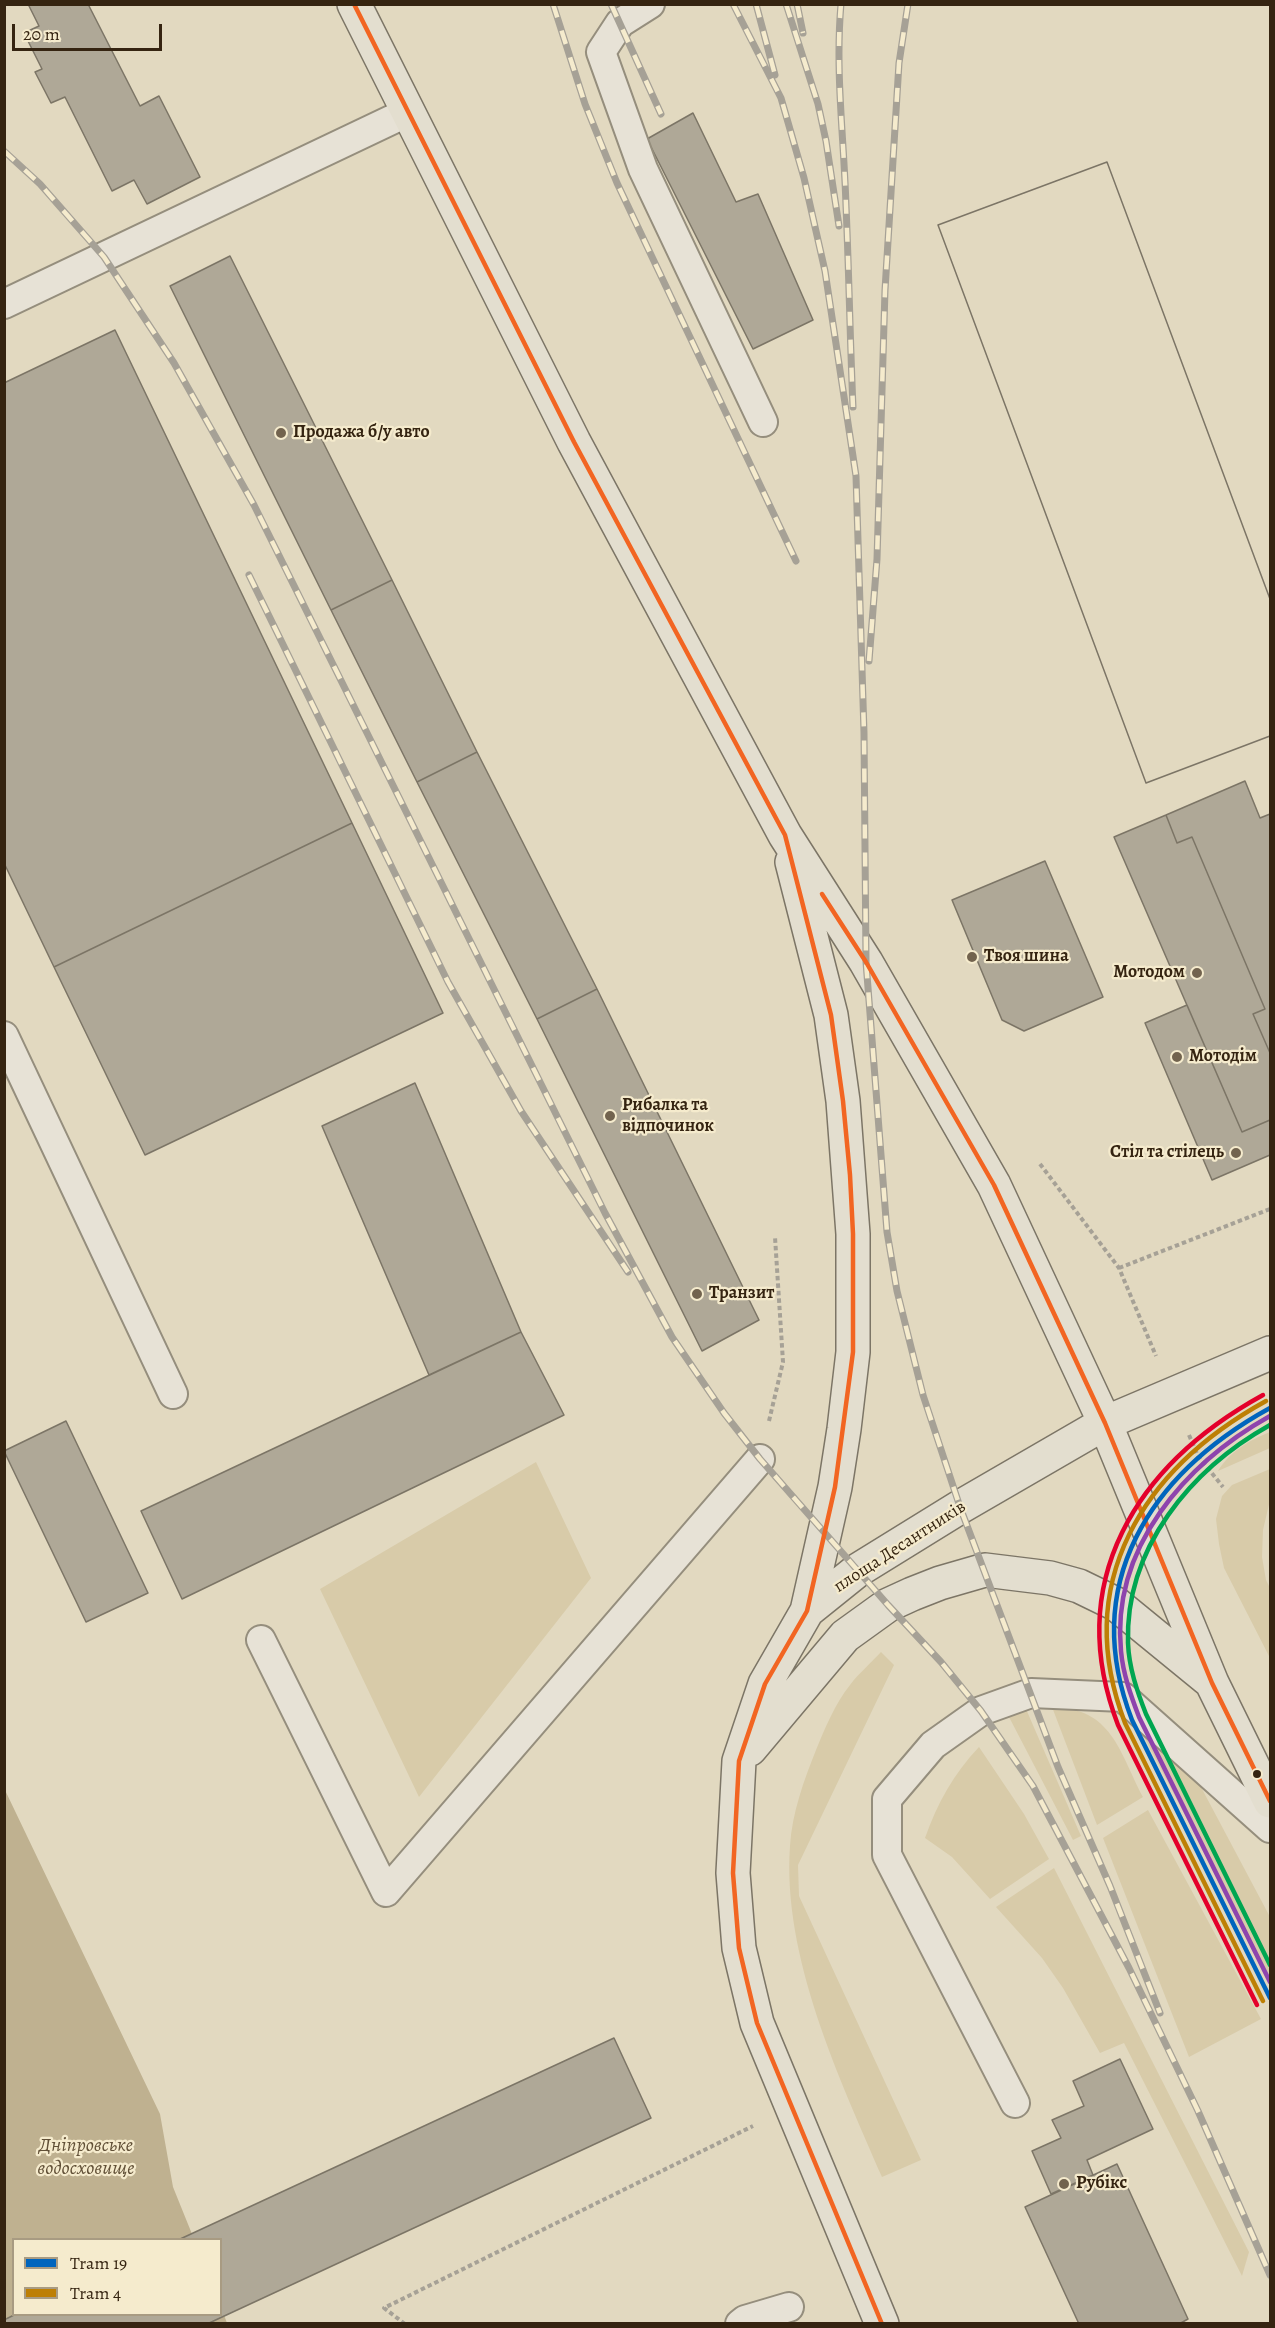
<!DOCTYPE html>
<meta charset="utf-8">
<style>
body{margin:0}
#map{position:relative;width:1275px;height:2328px;overflow:hidden;background:#e2d9c0;font-family:Alegreya,serif}
canvas{display:block}
.frame{position:absolute;inset:0;border:6px solid #352411;pointer-events:none}
.legend{position:absolute;left:12px;top:2238px;width:210px;height:78px;box-sizing:border-box;background:#f5ebcd;border:2px solid #a89b82;margin:0;padding:8px 10px;list-style:none;font-size:18px;color:#352411}
.legend li{display:flex;align-items:center;gap:12px;height:30px}
.legend b{width:30px;border:2px solid #a89b82}
.scale{position:absolute;left:12px;top:24px;width:150px;height:27px;box-sizing:border-box;border:3px solid #352411;border-top:0;padding-left:8px;font-size:18px;line-height:21px;white-space:nowrap;color:#352411;-webkit-text-stroke:4px #f5ebcd;paint-order:stroke}
</style>
<div id="map">
<canvas width="1275" height="2328"></canvas>
<div class="frame"></div>
<ul class="legend">
<li><b style="height:8px;background:#0065bd"></b>Tram 19</li>
<li><b style="height:8px;background:#bd7f05"></b>Tram 4</li>
</ul>
<div class="scale">20 m</div>
</div>
<script>
const ctx = document.querySelector('canvas').getContext('2d');
ctx.lineJoin = 'round';
function fill(path, color) { ctx.fillStyle = color; ctx.fill(path, 'evenodd'); }
function stroke(path, color, width, dash) { ctx.strokeStyle = color; ctx.lineWidth = width; ctx.lineCap = dash ? 'butt' : 'round'; ctx.setLineDash(dash || []); ctx.stroke(path); }
function write(font, color, halo, rows, align = 'center') {
  ctx.font = font + ' Alegreya,serif'; ctx.lineWidth = 4.5; ctx.setLineDash([]); ctx.textBaseline = 'middle'; ctx.strokeStyle = halo; ctx.fillStyle = color; for (const [text, x, y, turn = 0] of rows) {
    ctx.save(); ctx.translate(x, y); ctx.rotate((+turn || 0) * Math.PI / 180); ctx.textAlign = isNaN(turn) ? turn : align; if (halo) ctx.strokeText(text, 0, 0); ctx.fillText(text, 0, 0); ctx.restore();
  }
}
const green = new Path2D(`
 M1270,1432V1448L1218,1471C1230,1451 1250,1440 1270,1432Z
 M536,1462L591,1578L419,1797L320,1589Z
 M1270,1469V1500L1263,1530L1262,1557L1266,1580L1270,1588V1658L1224,1568L1219,1544L1216,1519L1222,1496L1232,1485Z
 M881,1652L894,1665L798,1865L799,1896L921,2160L882,2177C839,2078 782,1956 790,1846C792,1813 804,1780 816,1750C825,1728 835,1704 850,1685C859,1673 871,1663 881,1652Z
 M1052,1707C1112,1708 1119,1751 1143,1797L1097,1825Z
 M1026,1709L1081,1836L1073,1840L1009,1717Z
 M1141,1731L1193,1772L1270,1917V1978Z
 M979,1747L1024,1814L1049,1859L990,1899L952,1857L925,1838C937,1804 954,1773 979,1747Z
 M1148,1810L1261,2019L1189,2057L1103,1838Z
 M1054,1868L1249,2252L1242,2276L1124,2043L1100,2053L1063,1988L1042,1958L996,1907Z`);
const water = new Path2D(`
 M4,1788L160,2114L173,2187L194,2239L14,2240V2314H220L221,2307L227,2323H5Z`);
const building = new Path2D(`
 M28,4H88L140,106L159,96L200,177L147,204L134,180L112,191L65,97L51,103L35,72L42,69L24,33L39,26Z
 M693,113L736,202L758,194L813,320L753,349L647,139Z
 M1107,162L1270,599V736L1146,783L938,225Z
 M1107,162L1270,599V736L1146,783L938,225Z
 M230,256L392,580L331,610L170,286Z
 M115,330L352,823L54,967L4,863V383Z
 M392,580L477,752L417,782L331,610Z
 M477,752L597,989L537,1019L417,782Z
 M1245,781L1260,818L1270,814V1053L1253,1014L1265,1009L1192,837L1177,843L1166,815Z
 M1166,815L1177,843L1192,837L1265,1009L1253,1014L1270,1053V1120L1242,1132L1114,837Z
 M352,823L443,1013L145,1155L54,967Z
 M1045,861L1103,997L1024,1031L1002,1020L952,900Z
 M597,989L759,1320L702,1351L537,1019Z
 M1187,1005L1242,1132L1270,1120V1155L1212,1180L1145,1023Z
 M415,1083L521,1332L429,1375L322,1126Z
 M521,1332L564,1415L182,1599L141,1511Z
 M66,1421L148,1593L86,1622L4,1451Z
 M614,2038L651,2118L207,2324H4V2320L16,2314H220V2240H178Z
 M1120,2059L1153,2129L1087,2160L1093,2175L1051,2194L1032,2151L1061,2138L1052,2120L1084,2106L1073,2081Z
 M1117,2164L1188,2319L1179,2324H1079L1025,2207Z`);
const path = new Path2D(`
 M1040,1164L1119,1268L1156,1356
 M1119,1268L1270,1209
 M769,1421L783,1362L775,1237
 M1189,1435L1198,1456L1223,1487
 M405,2324L384,2308L753,2126`);
const service = new Path2D(`
 M650,4L620,23L601,52L643,169L763,422
 M4,304L408,112
 M4,1036L173,1394
 M261,1640L386,1892L760,1459
 M1015,2103L887,1855V1799L933,1745L981,1711L1031,1693L1123,1697L1270,1828
 M740,2324L745,2320L789,2307`);
const primary = new Path2D(`
 M354,4L574,442L785,835L866,962L994,1185L1105,1423L1212,1683L1270,1801
 M792,862L831,1015L843,1101L853,1234V1352L844,1429L835,1487L807,1611
 M750,1749L845,1636L888,1605L912,1594L940,1583L985,1570L1050,1578L1079,1586L1116,1604L1209,1680
 M882,2324L757,2023L739,1948L733,1873L739,1761L765,1684L807,1611L858,1570L960,1507L1105,1423L1270,1353`);
const rail = new Path2D(`
 M553,4L585,104L617,183L796,561
 M611,4L661,114
 M733,4L781,98L804,178L825,271L856,476L864,733L866,962L887,1232L897,1291L923,1395L960,1507L1058,1767L1110,1886L1160,2013
 M756,4L775,75
 M786,4L818,104L826,141L839,226
 M797,4L803,33
 M841,4C835,72 844,138 846,206C849,273 850,340 853,407
 M4,151L40,184L104,257L174,363L254,505L605,1213L672,1337L724,1413L760,1459L888,1605L941,1662L981,1711L1033,1786L1129,1968L1198,2111L1270,2275
 M249,575L448,982L521,1111L628,1272
 M869,661L877,559L885,290L899,63L908,4`);
const bus1 = new Path2D(`
 M354,4L574,442L785,835L831,1015L843,1101L850,1175L853,1234V1352L835,1487L807,1611L765,1684L739,1761L733,1873L739,1948L757,2023L882,2324
 M822,894L866,962L994,1185L1105,1423L1212,1683L1270,1801`);
const tram1 = new Path2D(`
 M1270,1408C1150,1474 1079,1583 1132,1720L1270,1998`);
const tram2 = new Path2D(`
 M1263,2001L1125,1723C1071,1582 1143,1469 1266,1401`);
const tram3 = new Path2D(`
 M1270,1416C1186,1463 1111,1547 1121,1651C1123,1674 1131,1696 1139,1717L1270,1982`);
const tram4 = new Path2D(`
 M1257,2005L1118,1725C1063,1581 1136,1465 1263,1395`);
const tram5 = new Path2D(`
 M1270,1425C1191,1469 1125,1548 1128,1643C1129,1668 1137,1691 1146,1714L1270,1965`);
const markers = [
 [281,433,6,"#72634e"],
 [972,957,6,"#72634e"],
 [1197,973,6,"#72634e"],
 [1177,1057,6,"#72634e"],
 [610,1116,6,"#72634e"],
 [1236,1153,6,"#72634e"],
 [697,1294,6,"#72634e"],
 [1257,1774,5,"#352411"],
 [1064,2184,6,"#72634e"]
];
const poiNames = [
 ["Продажа б/у авто",293,433],
 ["Твоя шина",984,957],
 ["Мотодом",1185,973,"right"],
 ["Мотодім",1189,1057],
 ["Рибалка та",622,1106],
 ["відпочинок",622,1127],
 ["Стіл та стілець",1224,1153,"right"],
 ["Транзит",709,1294],
 ["Рубікс",1076,2184]
];
const streetNames = [
 ["площа Десантників",900,1547,-33]
];
const waterNames = [
 ["Дніпровське",86,2146],
 ["водосховище",86,2169]
];
fill(green, '#d8cba9');
fill(water, '#bfb190');
fill(building, '#afa897');
stroke(building, '#7c7566', 1.5);
stroke(service, '#958e7d', 32);
stroke(primary, '#7c7566', 36);
stroke(path, '#a6a196', 4, [4.5, 3]);
stroke(service, '#e7e2d6', 28);
stroke(primary, '#e3decf', 33);
stroke(rail, '#a6a196', 7);
stroke(rail, '#f5ebcd', 4.5, [14]);
stroke(bus1, '#f26522', 4.5);
stroke(tram1, '#0065bd', 4.5);
stroke(tram2, '#bd7f05', 4.5);
stroke(tram3, '#8e44ad', 4.5);
stroke(tram4, '#e4002b', 4.5);
stroke(tram5, '#00a651', 4.5);
for (const [x, y, r, color] of markers) { const dot = new Path2D(); dot.arc(x, y, r, 0, 2 * Math.PI); ctx.fillStyle = color; ctx.fill(dot); stroke(dot, '#f5ebcd', 2); }
write('bold 18px', '#352411', '#f5ebcd', poiNames, 'left');
write('18px', '#352411', '#f5ebcd', streetNames);
write('italic 20px', '#604f36', '#f5ebcd', waterNames);
</script>
